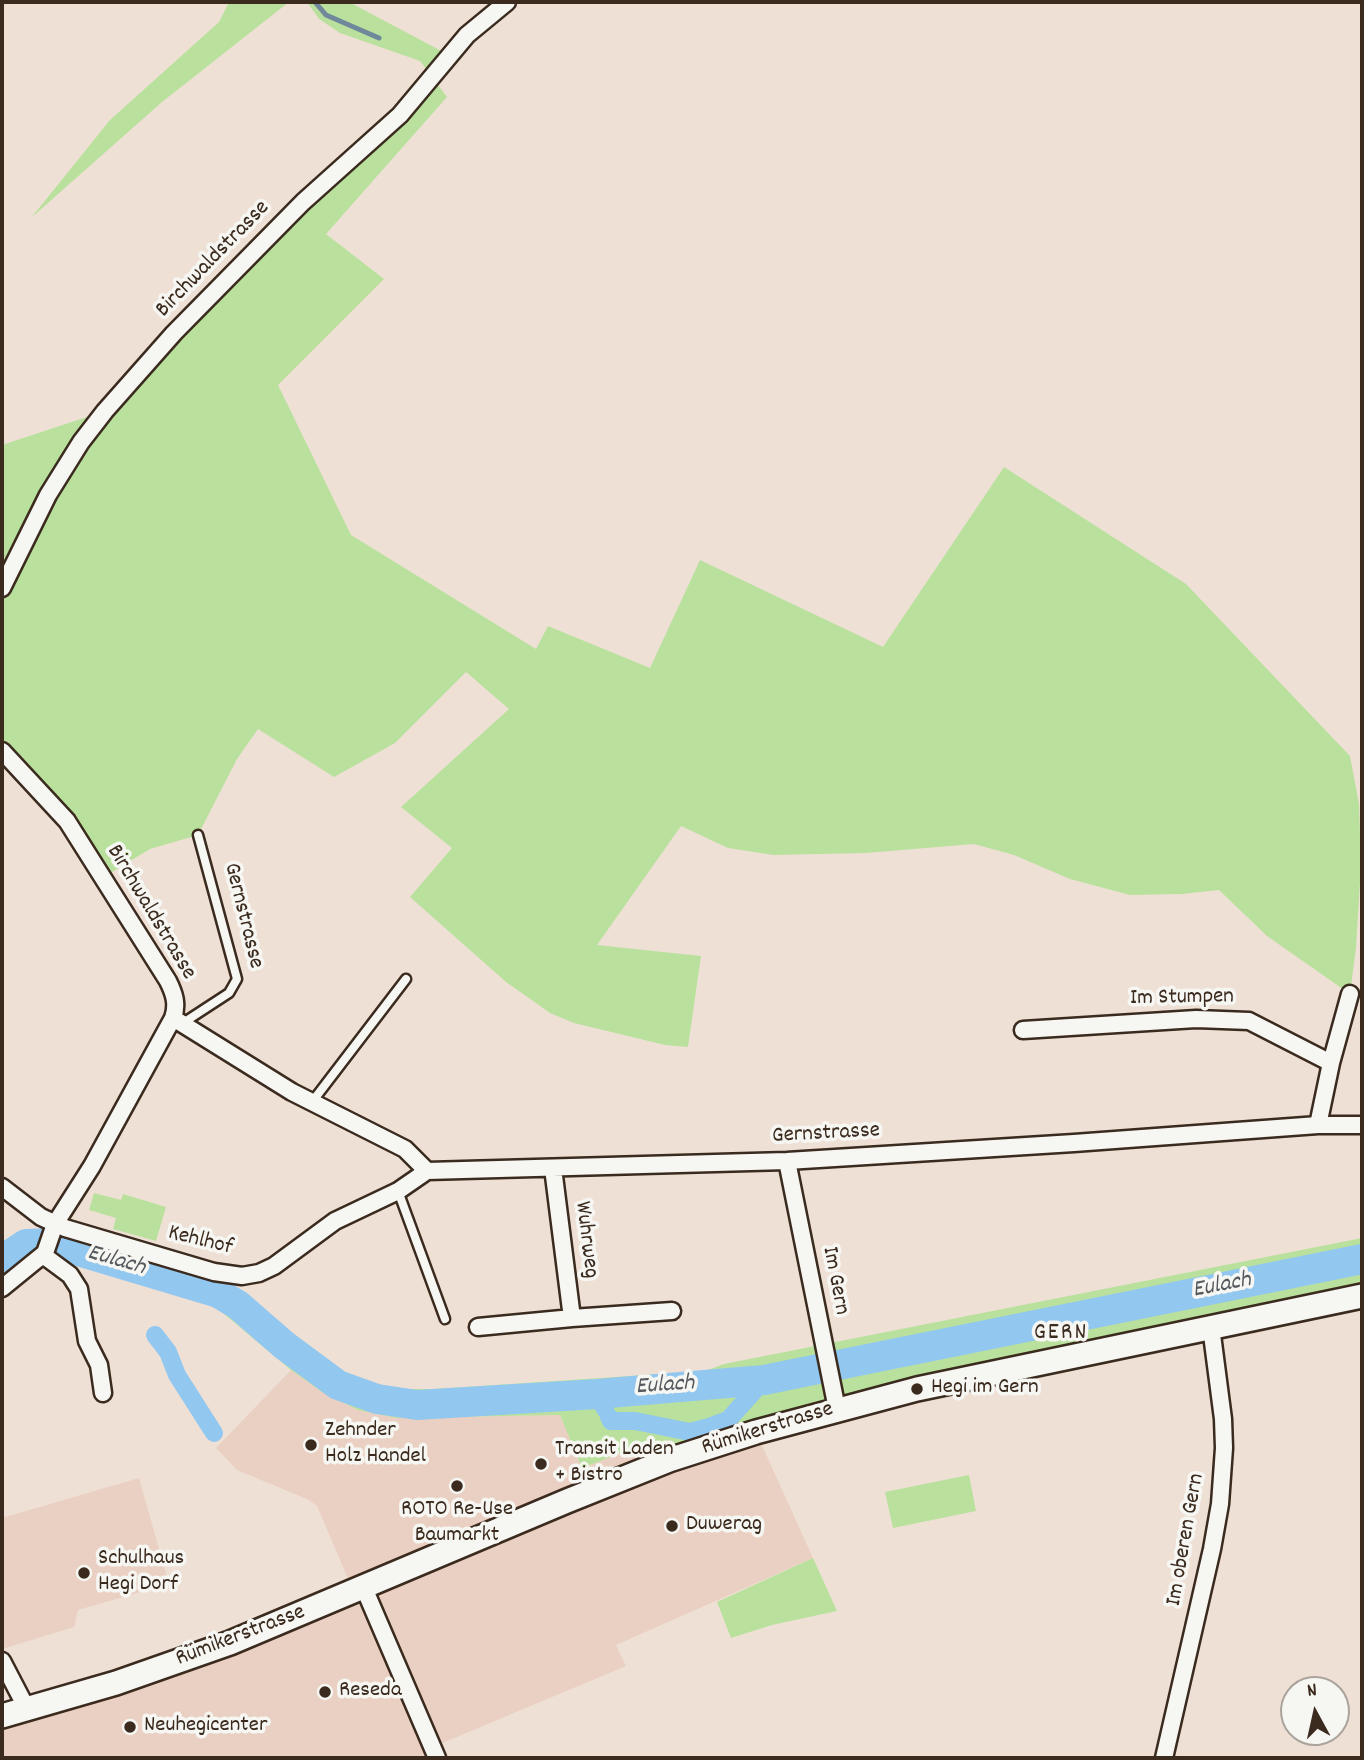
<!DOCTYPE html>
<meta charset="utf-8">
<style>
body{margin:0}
#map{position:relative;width:1364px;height:1760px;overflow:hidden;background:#efe0d6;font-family:Dekko,sans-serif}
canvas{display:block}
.frame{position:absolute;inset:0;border:4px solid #3b2a1e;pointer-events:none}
.north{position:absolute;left:1280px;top:1676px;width:70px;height:70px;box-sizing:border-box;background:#f6f6f2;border:2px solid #aba49d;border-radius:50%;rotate:352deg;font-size:19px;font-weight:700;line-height:28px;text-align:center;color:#3b2a1e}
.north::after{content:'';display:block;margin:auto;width:24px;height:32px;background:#3b2a1e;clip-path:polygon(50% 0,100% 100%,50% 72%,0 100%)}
</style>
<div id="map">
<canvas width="1364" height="1760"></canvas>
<div class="frame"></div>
<div class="north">N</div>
</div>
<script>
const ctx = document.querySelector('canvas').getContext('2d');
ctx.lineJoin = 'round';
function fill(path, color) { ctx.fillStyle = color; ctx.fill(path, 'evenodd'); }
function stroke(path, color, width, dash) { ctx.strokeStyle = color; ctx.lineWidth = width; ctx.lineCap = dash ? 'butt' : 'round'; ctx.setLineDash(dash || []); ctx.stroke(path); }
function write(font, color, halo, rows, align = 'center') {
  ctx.font = font + ' Dekko,sans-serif'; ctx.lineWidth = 7; ctx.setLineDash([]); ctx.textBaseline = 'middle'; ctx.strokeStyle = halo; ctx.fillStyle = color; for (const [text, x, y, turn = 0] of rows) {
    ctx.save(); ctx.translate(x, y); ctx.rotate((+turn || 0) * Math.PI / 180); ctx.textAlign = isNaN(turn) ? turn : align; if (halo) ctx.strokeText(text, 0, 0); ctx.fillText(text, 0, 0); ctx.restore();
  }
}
const built = new Path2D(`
 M291,1370L322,1392L358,1410L397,1418L560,1415L583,1468L636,1446L652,1444L664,1450L756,1432L813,1558L616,1645L626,1666L433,1747L437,1758H2V1716L116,1683L349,1581L317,1506L309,1500L237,1470L216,1448Z
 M139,1478L169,1584L78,1610L74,1627L2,1649V1518Z`);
const green = new Path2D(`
 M229,2H289L162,102L31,218L110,120L219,22Z
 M307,2H349L449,55L431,76L447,97L326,234L384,279L278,385L351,535L536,649L548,626L650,668L700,560L883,647L1004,467L1186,584L1350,756L1359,804L1361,866L1356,947L1350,994L1267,936L1219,890L1182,894L1130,895L1070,879L1014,855L974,844L866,853L773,855L728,848L681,826L597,945L701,956L688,1047L665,1045L574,1023L550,1013L506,982L410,897L452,848L401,807L509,709L466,672L395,743L334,777L258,729L237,759L198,835L150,849L102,878L2,751V445L105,411L431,75L420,61L340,33L319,19Z
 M94,1193L121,1200L123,1194L166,1207L156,1241L113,1229L116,1218L89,1210Z
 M52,1234L234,1292L290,1337L334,1367L367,1382L401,1389H435L705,1371L724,1364L1362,1238V1296L664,1450L652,1444L636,1447L582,1468L560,1415L397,1418L358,1410L322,1392L291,1370L223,1313L226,1306L46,1250L23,1254L2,1271V1255C18,1241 31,1236 52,1234Z
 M969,1475L976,1511L893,1528L885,1492Z
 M813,1558L837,1611L772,1625L731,1638L717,1602Z`);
const stream = new Path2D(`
 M315,2L326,15L379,38`);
const canal = new Path2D(`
 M87,1253L93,1261
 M155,1335L168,1352L177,1375L214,1433
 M597,1394L605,1409
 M609,1417L611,1421H635L690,1432L709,1427L728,1420L764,1380`);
const river = new Path2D(`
 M2,1260L26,1244L51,1243L218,1293L238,1305L284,1345L338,1385L377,1399L417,1405L597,1394L764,1380L1362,1259`);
const lane = new Path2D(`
 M183,1023L229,993L237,979L198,835
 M312,1102L406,979
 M398,1191L445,1319`);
const street = new Path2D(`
 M2,588L48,495L81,442L105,411L174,333L303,202L400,115L467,35L507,2
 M2,751L67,821L168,981C174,993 178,1004 173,1018L92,1166L55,1224L45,1253L2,1288
 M173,1018L292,1092L405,1149L427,1171
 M1023,1030L1196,1019L1249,1021L1331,1063L1318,1125
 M1331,1063L1350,994
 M787,1161L837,1409
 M427,1171L787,1161L1074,1143L1318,1125H1362
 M2,1187L41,1217L65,1228L214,1272L242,1276L259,1273L274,1266L335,1221L398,1191L427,1171
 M43,1255L70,1275L79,1289L87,1341L99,1365L103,1393
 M572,1318L672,1311
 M478,1327L572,1318L553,1168
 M364,1588L437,1758
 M2,1661L27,1709
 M1164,1758L1212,1549L1220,1504L1224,1448L1223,1419L1211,1327`);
const secondary = new Path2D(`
 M2,1716L116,1683L230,1643L567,1501L669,1460L756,1432L917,1389L1362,1296`);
const markers = [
 [917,1389,7,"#3b2a1e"],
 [311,1445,7,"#3b2a1e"],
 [541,1464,7,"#3b2a1e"],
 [457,1486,7,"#3b2a1e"],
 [672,1526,7,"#3b2a1e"],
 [84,1573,7,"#3b2a1e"],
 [325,1692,7,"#3b2a1e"],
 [130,1727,7,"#3b2a1e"]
];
const streetNames = [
 ["Birchwaldstrasse",214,260,-46],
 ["Birchwaldstrasse",150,913,59],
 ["Gernstrasse",242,916,76],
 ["Im Stumpen",1182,999,-1],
 ["Gernstrasse",826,1135,-3],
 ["Wuhrweg",585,1240,83],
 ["Kehlhof",200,1242,14],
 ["Im Gern",834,1281,79],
 ["Rümikerstrasse",768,1430,-17],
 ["Im oberen Gern",1187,1540,-80],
 ["Rümikerstrasse",241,1637,-21]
];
const poiNames = [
 ["Hegi im Gern",931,1389],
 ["Zehnder",325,1432],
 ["Holz Handel",325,1458],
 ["Transit Laden",555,1451],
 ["+ Bistro",555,1477],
 ["ROTO Re-Use",457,1511,"center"],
 ["Baumarkt",457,1537,"center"],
 ["Duwerag",686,1526],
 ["Schulhaus",98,1560],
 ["Hegi Dorf",98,1586],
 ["Reseda",339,1692],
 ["Neuhegicenter",144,1727]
];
const waterNames = [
 ["Eulach",116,1262,16],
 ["Eulach",1222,1287,-11],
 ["Eulach",665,1387,-4]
];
const neighbourhoodNames = [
 ["GERN",1061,1335]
];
fill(built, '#ead0c2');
fill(green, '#b9e19d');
stroke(stream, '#6f889b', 5);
stroke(canal, '#92c7ef', 18);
stroke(river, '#92c7ef', 30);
stroke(lane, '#3b2a1e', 13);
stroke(street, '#3b2a1e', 21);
stroke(secondary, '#3b2a1e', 28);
stroke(lane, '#f6f6f2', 8);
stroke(street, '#f6f6f2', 16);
stroke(secondary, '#f6f6f2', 23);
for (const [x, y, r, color] of markers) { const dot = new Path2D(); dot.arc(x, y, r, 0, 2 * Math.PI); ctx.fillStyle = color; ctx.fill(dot); stroke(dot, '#f6f6f2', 2.5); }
write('23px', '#3b2a1e', '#f6f6f2', streetNames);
write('23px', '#3b2a1e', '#f6f6f2', poiNames, 'left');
write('italic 24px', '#55595d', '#f6f6f2', waterNames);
ctx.letterSpacing = '2px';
write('24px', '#3b2a1e', '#f6f6f2', neighbourhoodNames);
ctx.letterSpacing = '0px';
</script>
